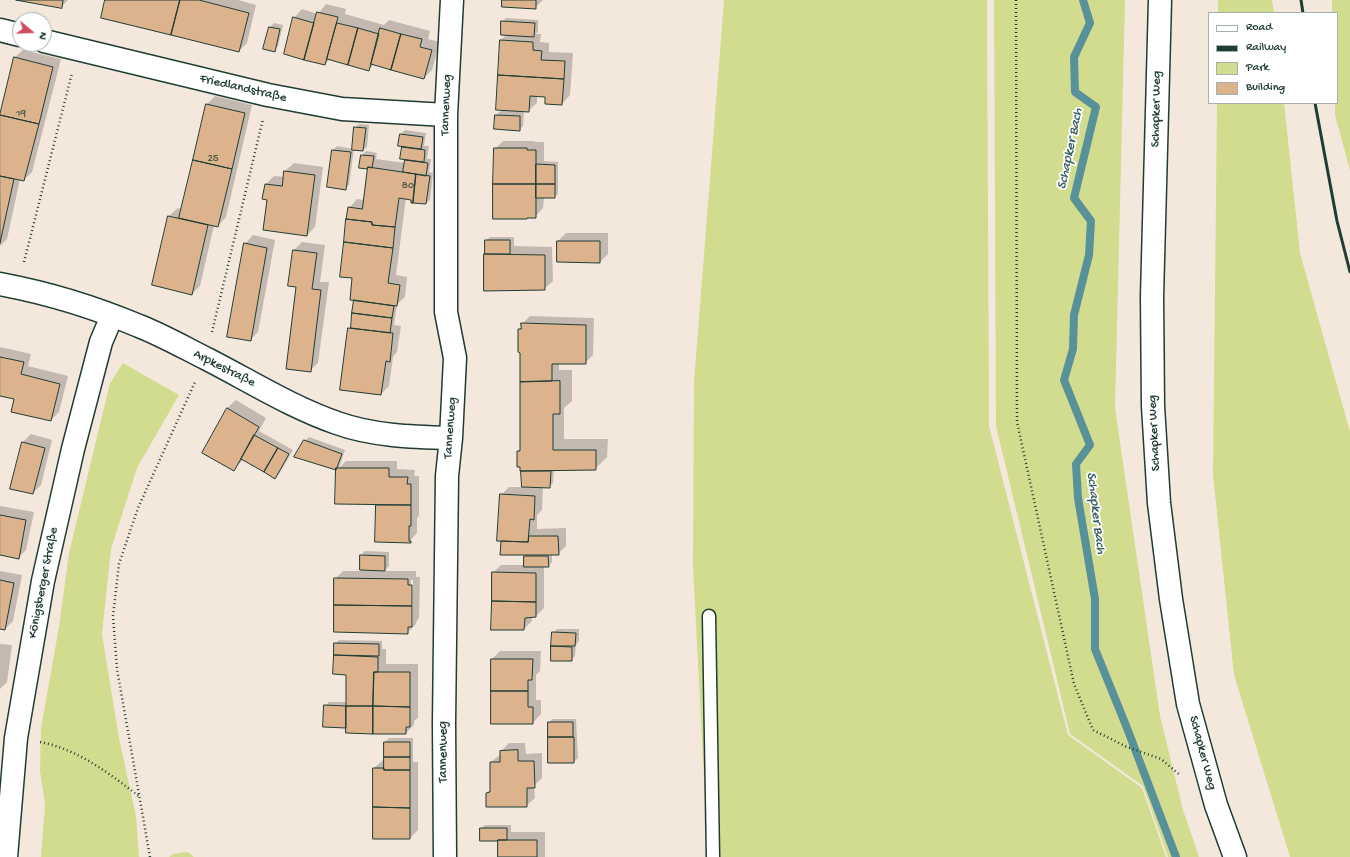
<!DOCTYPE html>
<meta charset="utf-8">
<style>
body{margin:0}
#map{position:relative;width:1350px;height:857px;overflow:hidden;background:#f4e8dd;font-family:"Gochi Hand",sans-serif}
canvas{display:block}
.legend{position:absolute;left:1208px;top:12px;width:130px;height:92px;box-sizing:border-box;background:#fff;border:1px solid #a5b1ae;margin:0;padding:5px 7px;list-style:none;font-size:12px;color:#1f3d34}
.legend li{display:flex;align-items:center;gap:8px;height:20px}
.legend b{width:20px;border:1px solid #a5b1ae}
.north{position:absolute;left:12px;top:12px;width:40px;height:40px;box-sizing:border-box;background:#fff;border:1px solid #a5b1ae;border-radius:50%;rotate:109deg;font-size:11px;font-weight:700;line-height:16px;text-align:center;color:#1f3d34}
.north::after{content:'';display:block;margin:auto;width:14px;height:18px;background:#d1495b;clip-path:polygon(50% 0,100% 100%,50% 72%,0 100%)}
</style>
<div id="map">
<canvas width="1350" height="857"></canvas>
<ul class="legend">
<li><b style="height:5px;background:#fff"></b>Road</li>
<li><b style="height:5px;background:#1f3d34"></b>Railway</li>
<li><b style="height:11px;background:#d1dc8f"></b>Park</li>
<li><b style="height:11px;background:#dcb38d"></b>Building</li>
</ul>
<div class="north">N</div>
</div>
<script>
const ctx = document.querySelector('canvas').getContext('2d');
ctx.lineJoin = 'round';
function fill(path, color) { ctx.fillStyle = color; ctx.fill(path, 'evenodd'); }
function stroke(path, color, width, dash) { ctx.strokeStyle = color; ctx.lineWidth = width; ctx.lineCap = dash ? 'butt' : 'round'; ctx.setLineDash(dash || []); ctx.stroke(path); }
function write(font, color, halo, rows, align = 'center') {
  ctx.font = font + ' "Gochi Hand",sans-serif'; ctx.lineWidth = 3.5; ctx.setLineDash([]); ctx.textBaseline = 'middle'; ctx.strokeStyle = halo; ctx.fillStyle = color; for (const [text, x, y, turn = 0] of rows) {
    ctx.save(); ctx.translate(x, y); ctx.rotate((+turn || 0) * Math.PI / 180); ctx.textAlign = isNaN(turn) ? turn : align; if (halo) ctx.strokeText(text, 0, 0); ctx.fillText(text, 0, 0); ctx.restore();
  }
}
const green = new Path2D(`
 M724,0H987L989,426L1068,735L1142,788L1166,857H708L693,566L694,382Z
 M994,0H1125L1115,408L1160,716L1183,810L1199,857H1168L1143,786L1070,734L996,426Z
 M1218,0H1272L1274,13H1218Z
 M1332,0H1350V170L1335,115V103H1337V13H1332Z
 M1217,103H1284L1300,253L1350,432V857H1290L1234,675L1213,475Z
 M123,363L179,395L137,468L111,549L102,634L119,738L136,816L139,857H41L45,805L40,771L41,728L59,627L69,553L110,383Z
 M188,852L194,857H169L173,854Z`);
const shadow = new Path2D(`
 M22,0H68L61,7Z
 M106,0H238L256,5L247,43L239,51Z
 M503,0H543L535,8Z
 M326,4L346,9L345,14L384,25L389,20L430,31L428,39L440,42L432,70L424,78L374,64L369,70L330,59L325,64L285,53L294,18L302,9L318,14Z
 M506,18L538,20V32L535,34H541L540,42L549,43V52L573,53L570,95L562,104L546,96H537V103L528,111H524L523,126L519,130L496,115L502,110L501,40L507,34L502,22Z
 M274,23L283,25L278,46L274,50L264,48L270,27Z
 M23,50L61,59L32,172L24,180L20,179L7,239L0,246V116L14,58Z
 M215,96L252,105L226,217L218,226L214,225L200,286L192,294L153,285L169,216L178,208L182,209L207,104Z
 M359,124L369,125L367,147L363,150L354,149L349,185L345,189L333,150L337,146L353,149L355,128Z
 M405,130L426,133L424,146H429L427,159H431L429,172L433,173L430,200L426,203L414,198H406L396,275L407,277L405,297L397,304L394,325L401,326L397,352L393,357L389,386L381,394L349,329L352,326L355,300L349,208L357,199L364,200L368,168L360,167L362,155L366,151L377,153L376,159L405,163L406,159L402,158L403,146L401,134Z
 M503,141H535V142H544V161L558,162V194L554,197H544L543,208L535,217L495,149Z
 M294,163L323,167L315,227L307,235L268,199L263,198L266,184L274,176L285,177V171Z
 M566,233H608V254L600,262L558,241Z
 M253,235L275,240L258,332L250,340L245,244Z
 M490,237H514V246L552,247L553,281L544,289L485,290L486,241Z
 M302,242L325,245L320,282H329L318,363L310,371L297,286L294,250Z
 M530,316L594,318L593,355L585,363H559V370H572V401L564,408V439H608L607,457L595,469H554L553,483L549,487H543L542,510L537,515V529L566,528V546L558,554H552V562L548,566H544V608L536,616H532V621L524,629L493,573L501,565H525V556L526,554L501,495L509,487H523L522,471L524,470L518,451L521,449V352L519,329L522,327V324Z
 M0,347L31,354L28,366L68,376L59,412L51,420L15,398L0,395Z
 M236,400L266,418L259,431L293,450L279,474L275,477L243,460L234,469L227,408Z
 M31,434L52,440L41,485L33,493L11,488L23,442Z
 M309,437L345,450L339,468L346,461H397V469L415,470L414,476H419V516L417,518V533L409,542L376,541L377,504L336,503L337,467L336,468L305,441Z
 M0,506L34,512L26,550L18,558L0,554Z
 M365,551L389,552V566L384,571H416V577H420L419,618L416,622V624L407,633L335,579L343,571H361V555ZM411,580H413V624L411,626Z
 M0,571L22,575L13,621L5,629L0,628Z
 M557,629H579V641L576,645L575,656L571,660H552L553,633Z
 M339,640L382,641V649H386V664H418V718L414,721V725L406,733L347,727L325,706L329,702H347V674L335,655V644Z
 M0,644L12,645L7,682L0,689Z
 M500,651H541L540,671L536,675V700H541V714L533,723L492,659Z
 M552,719H576L578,758L574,762L549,723Z
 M389,738H413V762H418V830L410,838L374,768L383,760H385V742Z
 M509,743H525L526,754L542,753V778L534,786L535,798L526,806L487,793L491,789V762L501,754V751Z
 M485,825H511V832H545V857H499V839L481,829Z`);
const stream = new Path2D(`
 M1083,0L1090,23L1074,57L1075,92L1096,107L1074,198L1091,221L1089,255L1074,315L1073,349L1064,380L1090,445L1076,464L1078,498L1095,599V649L1127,728L1176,857`);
const building = new Path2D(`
 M16,0H63L62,8Z
 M105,0H180L171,35L101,18Z
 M180,0H199L249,13L239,52L171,35Z
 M502,0H536V9L502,7Z
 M317,12L338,17L325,65L304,60Z
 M293,17L314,23L304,60L284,54Z
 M501,21L535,23L534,37L501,35Z
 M337,23L358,28L348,65L327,59Z
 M269,27L280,29L275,52L263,49Z
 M358,28L379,34L369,71L348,65Z
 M380,28L401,34L391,70L371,64Z
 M401,34L422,39L420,47L432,50L424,79L391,70Z
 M500,40L533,42V50L542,51L541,60L565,61L564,79L498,75Z
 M14,57L53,67L39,124L0,115Z
 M498,75L564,79L562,105L545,104V97L530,96L529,112L496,110Z
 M206,104L245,113L232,169L193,160Z
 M0,115L39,124L24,181L0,176Z
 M495,115L520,116V131L494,129Z
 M354,127L366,128L363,151L352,150Z
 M400,134L423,137L421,149L398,146Z
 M402,147L425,150L424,162L400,159Z
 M494,148H527V150H536V184H493Z
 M332,150L351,152L346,190L327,187Z
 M361,155L374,156L372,168L368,167L367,169L359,168Z
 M193,160L232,169L218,227L179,218Z
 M405,160L428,163L426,176L403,172Z
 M536,164L555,165V184H536Z
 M368,167L416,174L413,203H411V200L399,198L395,227L372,225V222L346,219L348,207L362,209Z
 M284,171L315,175L307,236L263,230L267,200L262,199L265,184L282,186Z
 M416,174L430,176L426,204L413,203Z
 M0,176L14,179L0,243Z
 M493,184H536V218H527V219H493Z
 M536,184H555V198H536Z
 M168,216L208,225L192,295L152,285Z
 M346,219L372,222V225L395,227L393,248L344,242Z
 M485,240H510V254H485Z
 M557,241H600V263L557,262Z
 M344,242L393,248L388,283L400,285L397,306L350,300L352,278L340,277Z
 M244,243L267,248L251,341L227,337Z
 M293,250L317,253L312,289L321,290L311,372L286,369L296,287L288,286Z
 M484,254L545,255V290L484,291Z
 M354,300L394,306L392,318L352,313Z
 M352,313L392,318L390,333L351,328Z
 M521,323L586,325V364H552V381L520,382V353L518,352V329H521Z
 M348,328L393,333L390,362L386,361L381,395L340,390Z
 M0,357L24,362L21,374L60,384L51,421L11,412L14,399L0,396Z
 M560,381V414H553V450H596V470L520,471V467H517V451H520V382Z
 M227,408L259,427L234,471L202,453Z
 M254,435L278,448L264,472L241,459Z
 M304,440L342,454L336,470L294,457Z
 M22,442L45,448L33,494L10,489Z
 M278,448L289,454L275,479L264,472Z
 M336,468H389V477H408L407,484H411V505L335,504Z
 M521,471H551L550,488L522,487Z
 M500,494L535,496L534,520L530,519L528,542L497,541Z
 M376,505H411V526H409V541H411V543L375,542Z
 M0,515L26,520L19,559L0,555Z
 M529,536H558L559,555H500L501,541L528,542Z
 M360,555L385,556V571L360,570Z
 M524,556H548L549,567H524Z
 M492,572L536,573V602L492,601Z
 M334,578L408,579V585H412V606L334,605Z
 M0,580L14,583L5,630L0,629Z
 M492,601L536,602V617L525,618L524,630H491Z
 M334,605L412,606V627H408V634L334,632Z
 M552,632L576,633L575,646H551Z
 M334,643L379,644V656L334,655Z
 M551,646L572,647V661H551Z
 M334,655L378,657V672H374L373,706H346V675L333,674Z
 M491,659H533L532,680H528V691H491Z
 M374,672H410V707L373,706Z
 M491,691H528V707H533V724H491Z
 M324,705L346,706V728L323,727Z
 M346,706H373V734L346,733Z
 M373,706L410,707V727H406V734H373Z
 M548,722H573V737H548Z
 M548,737H574V763H548Z
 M384,742H410V757H384Z
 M518,750V761H534L535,788H527V807H486V793L490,792V762H500V751Z
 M384,757H410V770H384Z
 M373,768H384V770H410V808L373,807Z
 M373,807L410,808V839H373Z
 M480,828H507V840H498V841H480Z
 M498,840H537V857H498Z`);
const path = new Path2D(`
 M1016,0L1017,422L1074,684L1093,730L1127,747L1161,759L1180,775
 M24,262L72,73
 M212,332L263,119
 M40,742C78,749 110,774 140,797
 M150,857L117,669L113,616L119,564L138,508L195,382`);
const lane = new Path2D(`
 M709,616L713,857`);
const street = new Path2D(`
 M0,30L20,35
 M44,41L268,95L342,109L446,115
 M0,284C48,293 94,307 139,326C162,335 185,348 207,359C250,381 291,407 337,423C373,436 413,437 451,438
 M6,857L16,738L43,581L73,449L101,342L112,316
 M445,857L444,723L447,476L451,438L455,358L446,312V115L452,0`);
const secondary = new Path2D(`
 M1160,0L1152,297L1153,406L1159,503L1171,599L1188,704L1216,805L1235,857`);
const rail = new Path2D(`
 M1301,0L1303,13
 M1315,103L1337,221L1350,272`);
const numberNames = [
 ["19",21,114],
 ["25",213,159],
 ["80",408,186]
];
const streetNames = [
 ["Friedlandstraße",243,89,13],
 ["Tannenweg",447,105,-88],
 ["Schapker Weg",1157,109,-89],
 ["Arpkestraße",224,369,27],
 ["Tannenweg",451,428,-86],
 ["Schapker Weg",1155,433,-93],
 ["Königsberger Straße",44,583,-79],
 ["Tannenweg",444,752,-90],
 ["Schapker Weg",1202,753,75]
];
const waterNames = [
 ["Schapker Bach",1071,149,-78],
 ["Schapker Bach",1095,513,83]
];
fill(green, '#d1dc8f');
fill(shadow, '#0003');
stroke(stream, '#58919a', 8);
fill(building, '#dcb38d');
stroke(building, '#1f3d34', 1);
stroke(lane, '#1f3d34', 15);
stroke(street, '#1f3d34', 25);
stroke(secondary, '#1f3d34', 25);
stroke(path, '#1f3d34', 2.5, [1, 3]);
stroke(lane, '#fff', 12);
stroke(street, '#fff', 22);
stroke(secondary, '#fff', 22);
stroke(rail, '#1f3d34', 3);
write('11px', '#4e5a4a', null, numberNames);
write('13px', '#1f3d34', '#fff', streetNames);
write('italic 14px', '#37605e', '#fff', waterNames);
</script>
